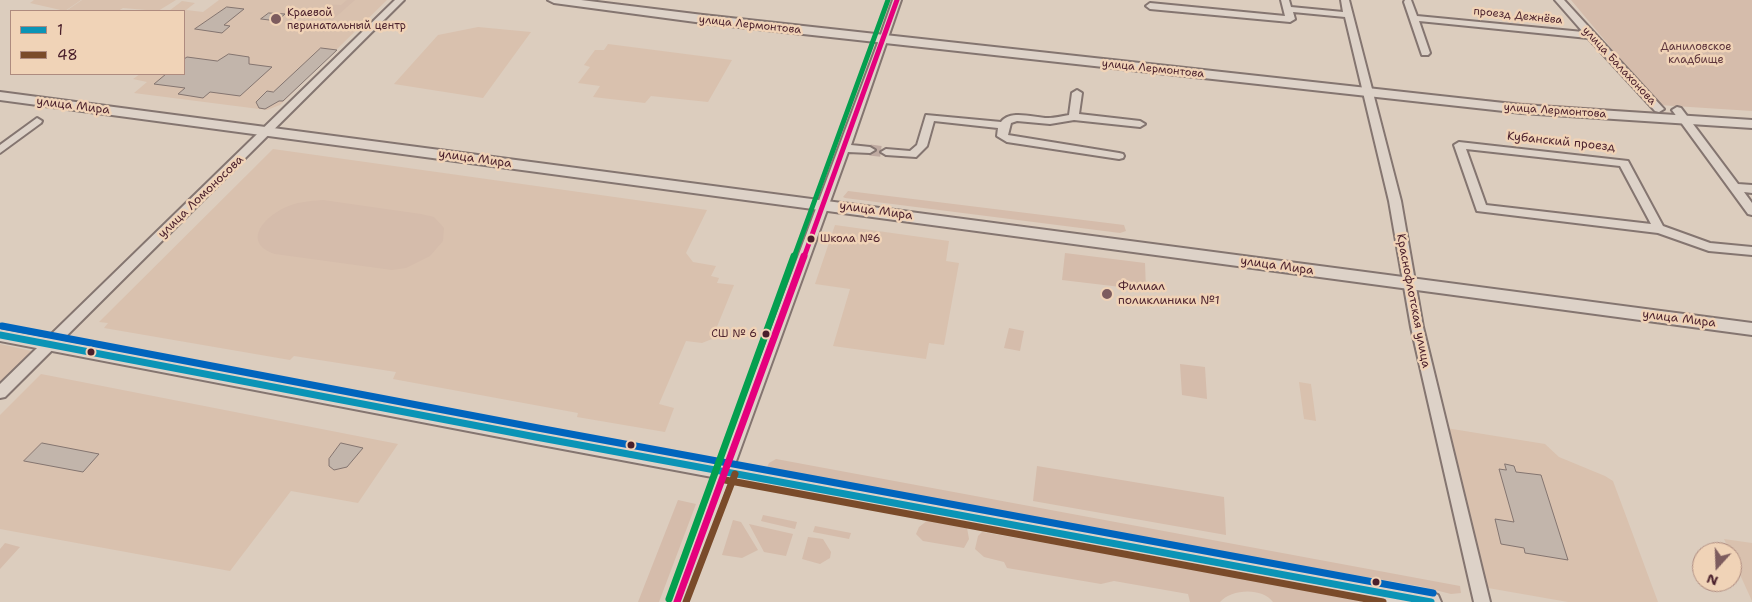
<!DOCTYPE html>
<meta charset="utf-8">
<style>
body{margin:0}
#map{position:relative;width:1752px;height:602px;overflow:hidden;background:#dccdbe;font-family:"Shantell Sans",sans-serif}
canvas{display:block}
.legend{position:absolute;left:10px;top:10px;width:175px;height:65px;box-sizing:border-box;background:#f0d3b7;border:1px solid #ae8b7f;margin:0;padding:6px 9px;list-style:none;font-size:15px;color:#4a1f2b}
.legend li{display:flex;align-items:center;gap:10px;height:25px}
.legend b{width:25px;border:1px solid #ae8b7f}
.north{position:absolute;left:1692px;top:542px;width:50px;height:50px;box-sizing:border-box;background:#f0d3b7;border:1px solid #ae8b7f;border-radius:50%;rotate:200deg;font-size:14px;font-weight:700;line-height:20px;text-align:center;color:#4a1f2b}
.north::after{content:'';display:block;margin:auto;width:18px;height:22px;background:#7d5c5e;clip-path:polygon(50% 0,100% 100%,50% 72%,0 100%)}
</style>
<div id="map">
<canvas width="1752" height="602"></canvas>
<ul class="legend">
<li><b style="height:6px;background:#0b94b6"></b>1</li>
<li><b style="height:6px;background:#7a4b2a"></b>48</li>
</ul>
<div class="north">N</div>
</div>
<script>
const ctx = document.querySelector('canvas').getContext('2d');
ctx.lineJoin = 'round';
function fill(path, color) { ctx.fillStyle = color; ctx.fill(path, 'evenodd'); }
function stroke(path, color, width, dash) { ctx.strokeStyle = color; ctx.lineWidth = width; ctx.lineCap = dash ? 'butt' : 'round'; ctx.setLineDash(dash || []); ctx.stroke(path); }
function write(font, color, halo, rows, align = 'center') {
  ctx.font = font + ' "Shantell Sans",sans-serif'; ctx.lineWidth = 5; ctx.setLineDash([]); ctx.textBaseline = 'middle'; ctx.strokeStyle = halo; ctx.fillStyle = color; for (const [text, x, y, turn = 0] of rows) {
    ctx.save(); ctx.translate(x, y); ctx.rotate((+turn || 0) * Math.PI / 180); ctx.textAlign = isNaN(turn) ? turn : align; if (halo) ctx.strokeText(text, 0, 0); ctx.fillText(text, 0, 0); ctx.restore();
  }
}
const built = new Path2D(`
 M34,0H81L65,11L30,3Z
 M82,0H176L158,11L123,8L118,11H66Z
 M219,0H387L280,105L267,110L134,93L147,82L133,79L140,74H184V11H169L182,1L195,3L186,10L203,12Z
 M478,27L531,32L483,98L394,84L438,35Z
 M608,44L732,60L708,102L651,96L645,103L593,97L600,86L578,83L590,67L584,65L595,50H604Z
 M273,149L707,210L686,253L693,262L716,266L711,276L719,278L717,283L734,285L712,339L702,343L686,341L659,404L674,408L665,432L577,417L578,413L393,379L396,372L294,356L290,360L104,328L108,323L99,322Z
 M835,225L949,241L946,261L959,263L944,345L929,343L926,359L833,346L850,289L815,284Z
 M0,344L36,352L0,391Z
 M41,374L398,444L358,503L291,491L230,571L0,529V415Z
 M1299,382L1311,384L1316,421L1304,419Z
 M1446,428L1545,444L1559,457L1605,476L1613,481L1658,602H1568L1488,588Z
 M1724,539L1752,543V601L1732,557V552H1730Z`);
const green = new Path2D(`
 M347,0H355L330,22L324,20L334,13L321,10C327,2 334,5 341,5Z
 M574,0H591L879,34V35Z
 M1571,0H1752V111L1659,105Z
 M894,35L1357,86L1358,89L893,37Z
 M1376,89L1518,102L1671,113L1674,116L1519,105Z
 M848,191L1124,225L1126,231L1120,233L845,198L843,197Z
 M323,200L421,214L434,217L444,228L443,241L430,256L406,268L392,270L275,254C242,243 263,218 284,208C296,202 309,201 323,200Z
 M1065,253L1145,263L1146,290L1062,280Z
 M1009,328L1024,331L1020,351L1004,348Z
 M1180,364L1205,367L1207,399L1182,395Z
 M776,459L1460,586L1461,593L1451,594L1419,586L771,475L766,470L769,463Z
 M1037,466L1224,497L1226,535L1033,501Z
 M678,500L696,504L659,602H638Z
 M763,515L797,522L795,529L761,521Z
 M733,520L741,522L758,550L742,558L722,555Z
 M928,520L967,528L969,539L964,548L923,541L916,534L919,527Z
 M749,524L793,534L786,556L764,552Z
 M815,526L851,533L849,539L813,532Z
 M982,532L1149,561L1366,602H1273C1262,587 1231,589 1220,602H1190L1188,594L1114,581L1101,584L1007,568L1004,562L984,557L975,549L978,536Z
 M808,537L823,539L831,552L830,558L820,564L802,559Z
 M5,543L20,547L0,569V549Z`);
const building = new Path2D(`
 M227,7L244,9L224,25L230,26L222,33L195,29Z
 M269,13L285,14L277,21L261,19Z
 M321,48L337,50L283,101H279L265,109L259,108L256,102L267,91L273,92Z
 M229,54L249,57V64L272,67L240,96L210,92L203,98L178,94L185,88L154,84L166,74H184V59L187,57L217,61Z
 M42,443L99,454L83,472L24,461Z
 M341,443L363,448L347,467L334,470L329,466V459Z
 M1505,464L1514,466L1516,472L1541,475L1568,560L1525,553L1524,548L1501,544L1495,519L1514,522L1499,469L1506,470Z`);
const minorTunnel = new Path2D(`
 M870,150L886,152`);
const minor = new Path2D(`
 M395,0H404L5,397L0,398V384Z
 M893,0H901L851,145L870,147L875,150L870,153L848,152L685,602H669L879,40Z
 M1281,0H1289L1291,7L1343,12L1341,0H1349L1401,201L1423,327L1490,602H1474L1411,327L1389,201L1345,17L1293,12L1295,19L1290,22L1150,9L1146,6L1150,3L1285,16Z
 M1405,0H1411L1417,16L1583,32L1555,0H1564L1664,109L1659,112L1655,111L1588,38L1419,21L1430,53L1428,55H1422L1404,2Z
 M1077,90L1082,93L1079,114L1140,121L1145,124L1140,127L1074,120L1050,124L1017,121L1011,123L1008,135L1119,153L1123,154L1124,156L1123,158L1119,159L1007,142L997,136L998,128L934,121L927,146L916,157L886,155L881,152L886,149L910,151L917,145L926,115L1001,122C1010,109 1035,118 1048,118C1055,118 1062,116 1069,115L1072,93Z
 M1677,107L1681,108L1738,184L1752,185V193L1744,192L1752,203V215L1748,214L1672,110Z
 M37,118L42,121L41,123L0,153V145Z
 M1459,142L1628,161L1663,226L1710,243L1752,247V255L1709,251L1658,233L1477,211L1454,145ZM1466,149L1620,166L1651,224L1486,205Z`);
const major = new Path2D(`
 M548,0H581L703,15L1522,105L1752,120V128L1522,113L703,23L554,3Z
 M0,92L1752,323V335L0,100Z
 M0,329L536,429L1431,592L1438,595L1441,602H1379L536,444L0,341Z`);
const bus1 = new Path2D(`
 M0,335L536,437L1431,602`);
const bus2 = new Path2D(`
 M725,480L1383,602
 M686,602L735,474`);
const bus3 = new Path2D(`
 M2,326L538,428L1433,593`);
const bus4Far1 = new Path2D(`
 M804,257L897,0`);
const bus4 = new Path2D(`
 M677,602L804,256`);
const bus5Far1 = new Path2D(`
 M794,257L888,0`);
const bus5 = new Path2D(`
 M669,599L794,256`);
const markers = [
 [276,19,6,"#7d5c5e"],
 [811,239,4.5,"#4a1f2b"],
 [1107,294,6,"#7d5c5e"],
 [766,334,4.5,"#4a1f2b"],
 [91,352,4.5,"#4a1f2b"],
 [631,445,4.5,"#4a1f2b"],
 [1376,582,4.5,"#4a1f2b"]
];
const farPoinames = [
 ["Краевой",287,13],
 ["перинатальный центр",287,26]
];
const farStreetnames = [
 ["проезд Дежнёва",1518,16,6],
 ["улица Лермонтова",750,25,6],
 ["улица Балахонова",1619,66,47],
 ["улица Лермонтова",1153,69,6],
 ["улица Лермонтова",1555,111,4]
];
const farParknames = [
 ["Даниловское",1696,47],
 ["кладбище",1696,60]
];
const busNames = [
 ["Школа №6",820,239],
 ["СШ № 6",757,334,"right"]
];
const streetNames = [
 ["улица Мира",73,106,7],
 ["Кубанский проезд",1561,142,6],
 ["улица Мира",475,159,8],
 ["улица Ломоносова",201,197,-44],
 ["улица Мира",876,211,8],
 ["улица Мира",1277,266,8],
 ["Краснофлотская улица",1413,301,79],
 ["улица Мира",1679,319,7]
];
const poiNames = [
 ["Филиал",1118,287],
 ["поликлиники №1",1118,301]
];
fill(built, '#d9c1ae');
fill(green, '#d5bcab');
fill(building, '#c2b5ab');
stroke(building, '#847570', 1);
stroke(minorTunnel, '#bfaaa1', 11, [11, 5]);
stroke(minor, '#847570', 4);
stroke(major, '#847570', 4);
fill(minor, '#ddd2c8');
fill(major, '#ddd2c8');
stroke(bus1, '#0b94b6', 7);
stroke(bus2, '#7a4b2a', 7);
stroke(bus3, '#0065bd', 7);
stroke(bus4Far1, '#e5007d', 5);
stroke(bus4, '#e5007d', 7);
stroke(bus5Far1, '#049f4f', 5);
stroke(bus5, '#049f4f', 7);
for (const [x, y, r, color] of markers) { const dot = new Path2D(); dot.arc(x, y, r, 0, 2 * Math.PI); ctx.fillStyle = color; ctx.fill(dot); stroke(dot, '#f0d3b7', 2); }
write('11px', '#4a1f2b', '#f0d3b7', farPoinames, 'left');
write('11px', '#4a1f2b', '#f0d3b7', farStreetnames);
write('11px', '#5e353c', '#f0d3b7', farParknames);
write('11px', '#4a1f2b', '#f0d3b7', busNames, 'left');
write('12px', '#4a1f2b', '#f0d3b7', streetNames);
write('12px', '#4a1f2b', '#f0d3b7', poiNames, 'left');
</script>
